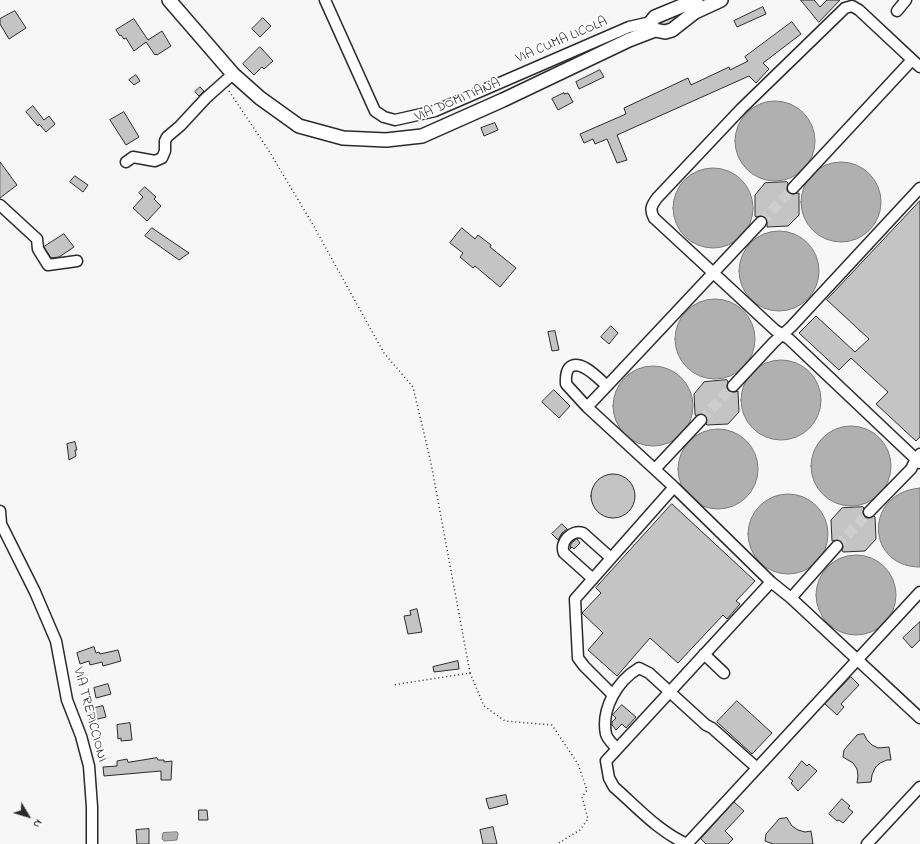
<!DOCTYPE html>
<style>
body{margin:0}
#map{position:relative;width:920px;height:844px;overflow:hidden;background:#f7f7f7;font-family:"Indie Flower",sans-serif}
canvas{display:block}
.north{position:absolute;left:8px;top:796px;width:40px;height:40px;-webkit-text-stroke:3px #fff;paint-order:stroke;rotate:128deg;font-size:11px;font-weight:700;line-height:16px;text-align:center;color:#2b2b2b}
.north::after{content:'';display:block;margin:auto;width:14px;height:18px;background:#2b2b2b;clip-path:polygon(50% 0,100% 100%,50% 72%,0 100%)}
</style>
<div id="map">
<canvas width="920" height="844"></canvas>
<div class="north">N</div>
</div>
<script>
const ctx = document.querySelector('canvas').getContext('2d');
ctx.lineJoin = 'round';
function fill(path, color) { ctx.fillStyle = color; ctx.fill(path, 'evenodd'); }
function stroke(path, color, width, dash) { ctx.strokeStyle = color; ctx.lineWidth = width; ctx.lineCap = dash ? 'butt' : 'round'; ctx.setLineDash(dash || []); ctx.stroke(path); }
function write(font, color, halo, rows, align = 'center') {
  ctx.font = font + ' "Indie Flower",sans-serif'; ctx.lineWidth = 3.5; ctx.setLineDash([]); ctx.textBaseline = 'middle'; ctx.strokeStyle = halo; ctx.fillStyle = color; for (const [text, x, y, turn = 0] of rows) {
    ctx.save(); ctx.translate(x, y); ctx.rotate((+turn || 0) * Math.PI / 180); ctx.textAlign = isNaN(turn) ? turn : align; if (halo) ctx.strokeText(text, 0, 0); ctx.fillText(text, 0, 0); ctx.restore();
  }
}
const green = new Path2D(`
 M687,11L667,26L662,24L666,17Z`);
const water = new Path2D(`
 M735 141a40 40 0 1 1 80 0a40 40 0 1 1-80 0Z
 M801 202a40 40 0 1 1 80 0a40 40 0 1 1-80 0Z
 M673 208a40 40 0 1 1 80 0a40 40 0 1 1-80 0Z
 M739 271a40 40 0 1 1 80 0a40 40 0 1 1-80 0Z
 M675 339a40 40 0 1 1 80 0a40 40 0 1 1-80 0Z
 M741 400a40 40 0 1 1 80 0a40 40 0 1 1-80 0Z
 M613 406a40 40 0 1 1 80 0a40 40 0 1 1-80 0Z
 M811 466a40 40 0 1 1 80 0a40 40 0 1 1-80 0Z
 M678 469a40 40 0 1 1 80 0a40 40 0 1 1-80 0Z
 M920,488V567C866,567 863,493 920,488Z
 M748 534a40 40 0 1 1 80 0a40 40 0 1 1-80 0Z
 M816 595a40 40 0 1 1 80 0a40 40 0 1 1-80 0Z
 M177,832L178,833L177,840L164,841L162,839L163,833Z`);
const building = new Path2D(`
 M801,0H814L820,7L827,0H840L819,22Z
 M763,7L766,14L737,27L734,21Z
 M15,11L26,28L9,39L0,24V19Z
 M263,18L271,26L260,37L252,29Z
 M134,19L148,40L162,31L171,46L157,55L156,54L155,55L146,42L134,51L126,38L124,39L121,35L120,36L116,30Z
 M792,22L801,34L763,63L769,69L756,83L749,76L617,135L627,160L617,163L607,139L595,144L593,139L584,143L580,134L626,114L624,108L688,78L691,85L729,67L730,70L748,61L745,57Z
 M260,47L273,61L264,69L262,67L254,75L243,64Z
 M600,70L604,77L579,89L576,82Z
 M136,75L140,81L134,85L129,80Z
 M200,87L204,91L199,96L195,92Z
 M564,93V94L568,93L573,102L558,110L552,99Z
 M33,106L44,120L49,116L55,124L46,132L39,124L38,126L26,112Z
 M124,112L139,137L126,145L110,120Z
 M495,123L498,130L484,136L481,128Z
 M0,162L17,185L0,198Z
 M75,176L88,185L83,192L70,182Z
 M787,182L788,183L787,190L788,192L792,194L799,193V215L788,226L767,227V221L765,217L762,216L756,217L755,216V195L765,183Z
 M145,187L156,197L154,199L161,206L147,221L133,208L143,197L139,193Z
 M920,201V437L916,441L876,404L888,392L851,358L839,370L799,333L816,316L855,352L869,339L827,300Z
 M152,228L189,253L179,260L145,236Z
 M462,228L475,239L478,235L491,245L490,247L516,268L500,287L475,266L473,268L460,257L463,253L450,243Z
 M64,234L74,247L59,257L51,258L44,247Z
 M611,326L618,333L609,344L601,337Z
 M555,331L559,350L552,351L548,332Z
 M727,380L728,382L727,388L729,391L735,392L738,391L739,412L728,424L707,425L706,424L707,419L705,415L702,414L696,416L695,414L694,394L704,382Z
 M554,390L570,406L559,418L542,402Z
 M75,442L77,450H75L76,456L69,460L67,444Z
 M591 496a22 22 0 1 1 44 0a22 22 0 1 1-44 0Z
 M672,504L755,581L736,601L740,604L727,619L723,615L678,663L650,638L617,676L588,650L603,633L582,613L601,593L596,588Z
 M863,507L864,508L863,513L865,517L868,518L874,516L875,517L876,539L865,551L843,552L842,550L843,547L842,541L838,540L832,541L831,520L842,508Z
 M562,524L567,529L562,533L558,540L552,534Z
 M577,539L580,543L574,549L572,547L570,549L571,544Z
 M417,609L422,632L408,634L404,616L411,615L410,611Z
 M920,622V640L912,648L903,638Z
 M94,647L96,653L99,652L100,654L118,650L121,661L103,666L102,662L90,665L89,661L80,664L77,653Z
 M458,661L459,669L434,672L433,667Z
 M851,677L859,685L841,704L844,707L837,715L825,704Z
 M108,684L111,694L96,698L94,688Z
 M737,701L772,733L752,754L717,722Z
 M622,705L636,717L626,728L622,724L616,730L612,725V722L616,718L613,715Z
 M103,706L106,717L90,721L87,710Z
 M130,723L132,740L121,741V738L118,739L117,725Z
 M864,734L867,740L872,745L878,748L889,747L891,760H887L880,763L875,768L872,775L871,782L857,783L858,776L857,769L853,763L843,757L844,750L857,735Z
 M157,758L158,760H164V762L172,761L171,780H161V771L104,776L103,767L117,766V761L127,759L128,762Z
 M802,761L807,766L809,764L817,771L798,791L791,783L793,781L789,778Z
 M506,795L508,804L489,809L486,799Z
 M842,799L850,806L848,808L853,812L843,823L839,820L837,821L829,814Z
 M734,802L744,811L725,831L733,839L728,844H706L701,839Z
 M199,810H207L208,820H199Z
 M787,818L792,826L798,830L805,832L811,831L813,844H773L765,841L766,834L779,819Z
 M493,827L497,844H483L480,830Z
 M149,829V844H137L136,830Z`);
const minorTunnel = new Path2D(`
 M761,222L793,188
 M701,420L733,386
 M837,546L869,512`);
const path = new Path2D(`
 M229,91L269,151L312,223L384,353L413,387L431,463L470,673L393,685
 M470,673L484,706L505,721L552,725L578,764L587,790L582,797L588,819L580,830L557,844`);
const minor = new Path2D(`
 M325,0L375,111L384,117L395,120L435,111L629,27L651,22
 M897,11L906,0
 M920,67L859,10L852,6L845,8L741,109L657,198C652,205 649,209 654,218L775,330L789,339L920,463
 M126,162L133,157L155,161L162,158L165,151V141L167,137L180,126L206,98L233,74
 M793,188L912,60
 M0,205L37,239L38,249L48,265L77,261
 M607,386C600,380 580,357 569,368C565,373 566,379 566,384L587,407L674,487L771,582L791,598L920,718
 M733,386L774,342L791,327L920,188
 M587,407L607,386L761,222
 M655,469L701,420
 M0,511L1,524L35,592L56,641L67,700L81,736L89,766L92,807V844
 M869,512L911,469L916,459L920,454
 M593,579L564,553C559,542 572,529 583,533L611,558
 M791,598L837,546
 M704,654L724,673
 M612,694L584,666L578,658L575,599L674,487
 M617,749C614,745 607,739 606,734C601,709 617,681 639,668L649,673L706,725L712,728L757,768
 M687,844C659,832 637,807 614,787L609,778L606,761L771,582
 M687,844L920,592
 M867,844L920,787`);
const major = new Path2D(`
 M169,0L233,74L260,98L299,126L343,138L386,140L422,136L503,100L629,40L655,30L665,32L672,30L695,12L721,0
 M655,30L651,26V22L655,17L696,0`);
const streetNames = [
 ["VIA CUMA LICOLA",562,41,-23],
 ["VIA DOMITIANA",458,101,-23],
 ["VIA TREPICCIONI",89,715,75]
];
fill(green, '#d9d9d9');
fill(water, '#b0b0b0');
stroke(water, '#7b7b7b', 1);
fill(building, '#c4c4c4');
stroke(building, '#2b2b2b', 1);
stroke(minorTunnel, '#cecece', 10, [10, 5]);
stroke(minor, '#2b2b2b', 13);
stroke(major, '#2b2b2b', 16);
stroke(path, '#2b2b2b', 1.5, [1, 3]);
stroke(minor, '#fff', 10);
stroke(major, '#fff', 13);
write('14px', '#2b2b2b', '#fff', streetNames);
</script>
